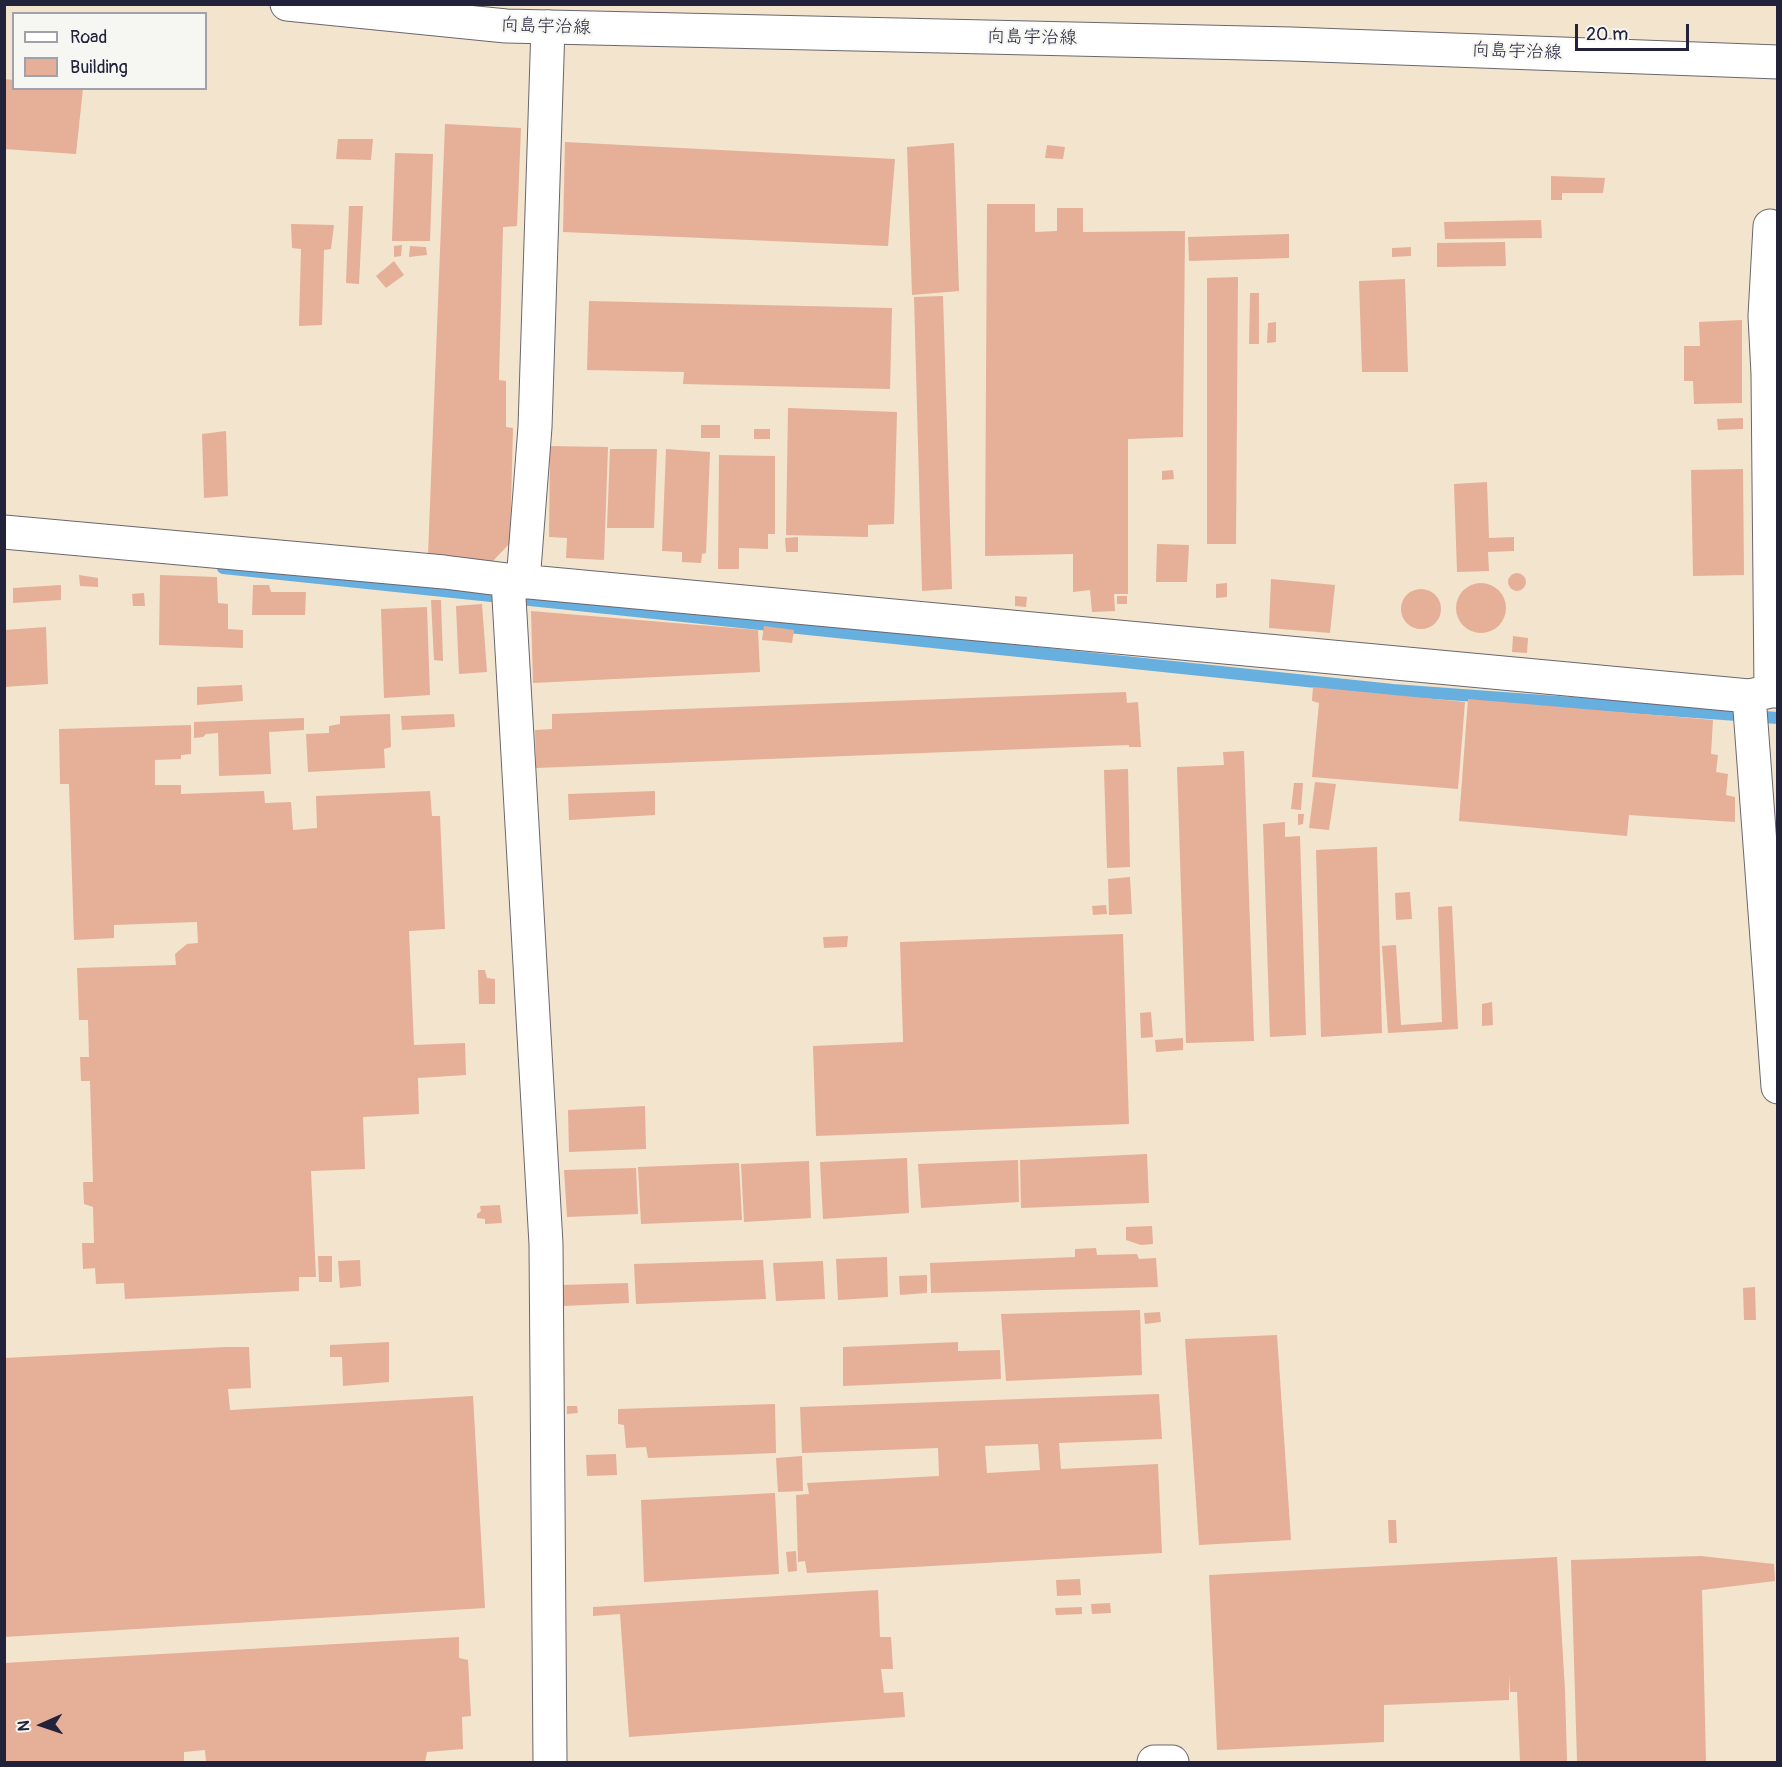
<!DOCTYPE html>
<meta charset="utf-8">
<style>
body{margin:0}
#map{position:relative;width:1782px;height:1767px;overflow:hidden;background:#f3e4cd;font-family:Pangolin,sans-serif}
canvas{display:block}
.frame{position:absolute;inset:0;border:6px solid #22223b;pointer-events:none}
.legend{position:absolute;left:12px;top:12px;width:195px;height:78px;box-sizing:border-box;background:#f6f6f2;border:2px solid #a1a1a9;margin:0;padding:8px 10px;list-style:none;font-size:18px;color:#22223b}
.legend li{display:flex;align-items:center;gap:12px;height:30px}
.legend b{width:30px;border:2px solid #a1a1a9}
.north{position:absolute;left:12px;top:1695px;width:60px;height:60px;-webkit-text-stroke:4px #f6f6f2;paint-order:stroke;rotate:267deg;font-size:16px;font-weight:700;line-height:24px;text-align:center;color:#22223b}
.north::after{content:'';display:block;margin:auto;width:21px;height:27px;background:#22223b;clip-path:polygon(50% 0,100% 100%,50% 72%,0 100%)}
.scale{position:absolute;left:1575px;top:24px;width:114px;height:27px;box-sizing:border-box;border:3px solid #22223b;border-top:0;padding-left:8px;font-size:18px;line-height:21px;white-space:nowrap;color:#22223b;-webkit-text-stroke:4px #f6f6f2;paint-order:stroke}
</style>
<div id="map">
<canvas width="1782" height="1767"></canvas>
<div class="frame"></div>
<ul class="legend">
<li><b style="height:8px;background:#fff"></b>Road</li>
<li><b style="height:16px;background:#e6af98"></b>Building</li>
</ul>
<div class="north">N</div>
<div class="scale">20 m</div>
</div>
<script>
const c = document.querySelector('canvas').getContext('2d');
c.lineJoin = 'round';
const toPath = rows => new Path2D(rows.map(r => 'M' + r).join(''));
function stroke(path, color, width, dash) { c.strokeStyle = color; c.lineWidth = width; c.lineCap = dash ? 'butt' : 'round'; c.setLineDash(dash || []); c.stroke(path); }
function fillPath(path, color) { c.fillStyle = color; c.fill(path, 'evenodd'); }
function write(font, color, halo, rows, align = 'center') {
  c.font = font + ' Pangolin,"Klee One",sans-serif'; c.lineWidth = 4.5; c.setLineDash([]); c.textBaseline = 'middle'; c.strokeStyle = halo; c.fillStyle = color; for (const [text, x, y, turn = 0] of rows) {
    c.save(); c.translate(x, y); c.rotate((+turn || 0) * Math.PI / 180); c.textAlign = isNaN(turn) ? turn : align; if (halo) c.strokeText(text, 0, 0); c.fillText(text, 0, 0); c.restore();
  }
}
stroke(toPath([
 [223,568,1393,690,1778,718]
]), '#67afde', 12);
fillPath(toPath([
 [4,79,14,80,14,88,83,88,76,154,4,149],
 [445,124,521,128,517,226,503,227,499,380,506,381,506,427,513,428,510,543,492,562,428,555],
 [338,139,373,139,371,160,336,159],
 [565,142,895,159,888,246,563,232],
 [954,143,959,291,912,295,907,147],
 [1047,145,1065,147,1063,159,1045,158],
 [395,153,433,154,430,241,392,241],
 [1551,176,1605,178,1603,193,1562,193,1562,200,1551,200],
 [987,204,1035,204,1035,232,1057,231,1057,208,1083,208,1083,232,1185,231,1183,437,1128,439,1128,594,1114,594,1115,611,1092,612,1090,590,1073,592,1073,554,985,556],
 [349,206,363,206,359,284,346,283],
 [1541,220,1542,238,1445,239,1444,222],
 [291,224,334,225,331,249,324,250,322,325,299,326,301,249,292,248],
 [1289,234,1289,258,1189,261,1188,237],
 [1505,242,1506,266,1437,267,1437,243],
 [402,245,401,256,394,257,394,246],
 [410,246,426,247,427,255,409,257],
 [1411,247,1411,256,1392,257,1392,248],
 [394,261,404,275,386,288,376,276],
 [1238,277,1236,544,1207,544,1207,278],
 [1405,279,1408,372,1362,372,1359,281],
 [1250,293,1259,293,1259,344,1249,344],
 [943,296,952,589,922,591,914,297],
 [589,301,892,308,890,389,683,384,684,372,587,370],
 [1742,320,1742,403,1694,404,1693,381,1684,381,1684,346,1700,346,1699,322],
 [1276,322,1276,342,1267,343,1268,323],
 [788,408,897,412,894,524,868,525,868,537,786,535],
 [1743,418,1743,429,1718,430,1717,419],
 [701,425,720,425,720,438,701,438],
 [754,429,770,429,770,439,754,439],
 [226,431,228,496,204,498,202,434],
 [550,446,608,447,604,560,566,558,567,538,549,537],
 [610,449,657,449,654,528,607,528],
 [666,449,710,452,706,553,702,554,701,563,682,562,682,552,662,551],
 [719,455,775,456,775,534,768,534,768,549,739,548,739,569,718,569],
 [1743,469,1744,575,1693,576,1691,470],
 [1173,470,1174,479,1162,480,1162,471],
 [1487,482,1489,538,1514,537,1514,551,1488,552,1489,571,1457,572,1454,484],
 [798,537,798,552,786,552,785,538],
 [1157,544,1189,545,1187,582,1156,582],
 '1508 582a9 9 0 1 1 18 0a9 9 0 1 1-18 0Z',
 [79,575,98,578,98,587,80,586],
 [160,575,217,577,218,603,228,604,228,629,243,630,243,648,159,645],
 [1271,579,1335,585,1330,633,1269,628],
 '1456 608a25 25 0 1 1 50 0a25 25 0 1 1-50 0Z',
 [1227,583,1227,597,1216,598,1216,584],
 [61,585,61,600,13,603,13,588],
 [253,585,269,585,271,592,306,592,305,615,252,615],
 '1401 609a20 20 0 1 1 40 0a20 20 0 1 1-40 0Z',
 [144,593,145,606,133,606,132,594],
 [1015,596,1027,597,1026,607,1015,606],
 [1117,596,1127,596,1127,604,1117,604],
 [431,600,441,600,443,661,434,660],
 [482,604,487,672,459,674,456,606],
 [427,607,430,695,384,698,381,609],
 [531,611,758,630,760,672,533,683],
 [764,626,794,630,792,643,762,640],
 [46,627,48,684,4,687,4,630],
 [1513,636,1528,638,1527,653,1512,652],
 [242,685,243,701,197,705,197,687],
 [1313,687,1465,702,1458,789,1312,777,1319,703,1312,701],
 [1126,692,1127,703,1138,702,1141,747,1129,747,1129,745,536,768,535,730,552,729,552,714],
 [1468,699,1713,720,1711,754,1718,755,1716,772,1728,774,1726,795,1735,797,1735,822,1629,815,1627,836,1459,821],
 [390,714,391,747,384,749,385,768,308,772,306,734,329,733,329,726,340,724,340,716],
 [454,714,455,727,402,730,401,716],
 [304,718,304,730,269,732,271,774,219,776,218,733,206,734,203,737,194,738,194,722],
 [191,725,191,754,181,755,181,759,155,760,155,785,181,785,181,794,264,791,265,803,291,802,293,830,317,828,316,796,430,791,432,816,440,816,445,929,409,931,414,1045,465,1043,466,1075,418,1078,419,1114,363,1117,365,1169,311,1171,316,1277,299,1277,299,1291,125,1299,124,1283,96,1284,95,1268,83,1269,82,1243,94,1243,93,1207,84,1204,83,1182,93,1182,90,1081,81,1081,80,1057,89,1057,88,1020,79,1020,77,968,176,965,175,954,187,944,198,943,197,922,114,925,114,938,74,940,69,784,60,784,59,729],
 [1244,751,1254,1041,1186,1043,1177,767,1224,765,1223,752],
 [1128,769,1130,867,1107,868,1104,770],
 [1315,782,1336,784,1329,830,1309,828],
 [1294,783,1303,783,1301,810,1291,809],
 [655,791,655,815,569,820,568,794],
 [1298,814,1304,814,1303,824,1298,825],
 [1285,822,1285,837,1300,836,1306,1035,1270,1037,1263,824],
 [1377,847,1382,1033,1321,1037,1316,850],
 [1130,877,1132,914,1109,915,1108,879],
 [1410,892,1412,919,1396,920,1395,893],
 [1106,905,1107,914,1093,915,1092,906],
 [1452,906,1458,1029,1388,1033,1382,946,1396,945,1401,1025,1442,1022,1438,907],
 [1123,934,1129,1124,816,1136,813,1046,903,1042,900,942],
 [848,936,847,947,824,948,823,937],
 [478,970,485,970,487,978,495,979,495,1004,479,1004],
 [1492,1002,1493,1025,1482,1026,1482,1004],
 [1151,1012,1153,1037,1141,1038,1140,1013],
 [1183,1038,1183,1050,1156,1052,1155,1040],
 [645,1106,646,1149,569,1152,568,1110],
 [1147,1154,1149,1203,1021,1208,1020,1160],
 [907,1158,909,1213,823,1219,820,1162],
 [1018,1160,1019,1202,921,1208,918,1164],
 [809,1161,811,1218,744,1222,741,1164],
 [739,1163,742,1220,641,1224,638,1167],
 [636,1168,638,1214,567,1217,564,1170],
 [500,1205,502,1223,485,1224,485,1219,477,1218,477,1214,481,1211,480,1206],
 [1152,1226,1153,1244,1141,1245,1126,1240,1126,1227],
 [1096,1248,1097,1255,1137,1254,1139,1259,1156,1258,1158,1287,931,1293,930,1263,1075,1257,1075,1249],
 [318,1256,332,1256,332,1282,319,1282],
 [887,1257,888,1297,838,1300,836,1259],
 [360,1260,361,1286,340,1288,338,1261],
 [763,1260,766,1299,636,1304,634,1264],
 [823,1261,825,1299,776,1301,773,1263],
 [927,1275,927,1293,900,1295,899,1276],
 [628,1283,629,1303,563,1306,562,1285],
 [1755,1287,1756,1320,1744,1320,1743,1288],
 [1140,1310,1142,1375,1006,1381,1001,1314],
 [1160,1312,1161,1322,1145,1324,1144,1313],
 [1277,1335,1291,1540,1199,1545,1185,1339],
 [389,1342,389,1382,343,1386,342,1357,330,1357,330,1345],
 [958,1342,958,1351,1000,1350,1001,1379,843,1386,843,1347],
 [226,1347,249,1347,251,1388,228,1389,230,1410,473,1396,485,1608,4,1637,4,1358],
 [1159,1394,1162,1439,1059,1443,1061,1469,1158,1464,1162,1553,807,1573,805,1561,798,1562,796,1495,809,1494,807,1483,939,1476,938,1448,802,1453,800,1407],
 [1038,1444,1040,1470,987,1473,985,1446],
 [775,1404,776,1453,648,1458,646,1447,626,1448,624,1425,618,1424,618,1409],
 [567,1406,577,1406,578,1413,567,1414],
 [616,1454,617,1475,587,1476,586,1455],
 [802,1456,803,1491,778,1492,776,1458],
 [775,1493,779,1574,644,1582,641,1500],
 [1388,1520,1396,1520,1397,1543,1389,1543],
 [796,1551,797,1571,788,1572,786,1552],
 [1701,1556,1774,1564,1775,1581,1702,1590,1706,1762,1577,1762,1571,1560],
 [1557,1557,1565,1690,1567,1762,1520,1762,1517,1692,1510,1692,1509,1674,1509,1700,1384,1705,1384,1742,1217,1750,1209,1575],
 [1080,1579,1081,1595,1057,1596,1056,1580],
 [878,1590,880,1637,891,1637,893,1669,881,1669,884,1693,903,1692,905,1717,629,1737,620,1614,593,1616,593,1607],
 [1110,1603,1111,1613,1092,1614,1091,1604],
 [1082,1607,1082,1614,1056,1615,1055,1608],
 [459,1637,459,1658,468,1660,471,1716,462,1717,463,1749,427,1752,425,1762,206,1762,205,1750,184,1752,184,1762,4,1762,4,1663]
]), '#e6af98');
const minor = toPath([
 [1768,374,1765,316,1770,226],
 [4,532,444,572,508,580,1749,696,1771,691,1778,691],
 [508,580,546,1244,550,1762],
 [523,582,535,427,548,27],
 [1771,691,1768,374,1778,374],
 [1749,696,1778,1087],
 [1154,1762,1172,1762]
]);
const secondary = toPath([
 [287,4,506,26,1291,44,1778,62]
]);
stroke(minor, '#6b666e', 35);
stroke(secondary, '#6b666e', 35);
stroke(minor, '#fff', 33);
stroke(secondary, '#fff', 33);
write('18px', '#22223b', '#f6f6f2', [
 ["向島宇治線",546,27,2],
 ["向島宇治線",1032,38,1],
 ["向島宇治線",1517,52,2]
]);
</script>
